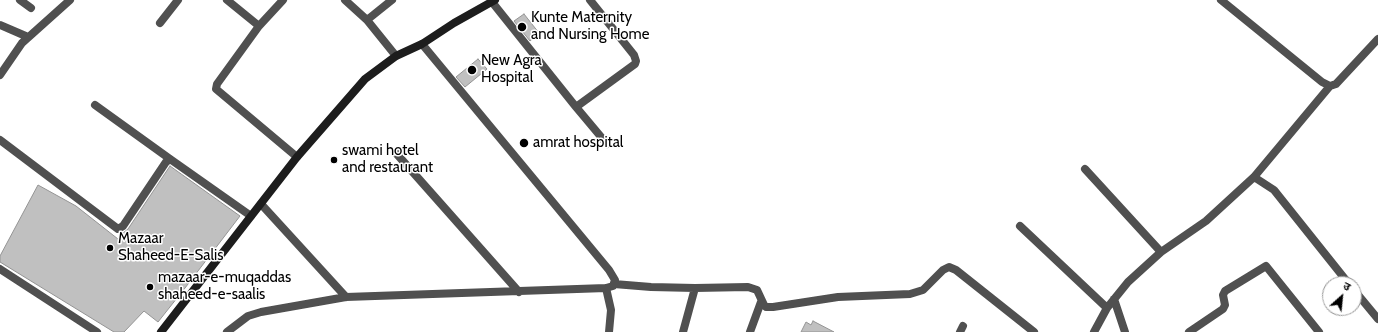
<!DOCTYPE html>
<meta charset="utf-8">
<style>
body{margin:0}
#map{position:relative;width:1378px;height:332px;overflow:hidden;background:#fff;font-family:Cabin,"Noto Sans Devanagari",sans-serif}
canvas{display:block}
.north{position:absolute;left:1322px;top:276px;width:40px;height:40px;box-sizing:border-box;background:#fff;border:1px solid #999;border-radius:50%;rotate:27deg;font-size:11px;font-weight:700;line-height:16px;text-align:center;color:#000}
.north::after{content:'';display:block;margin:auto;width:14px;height:18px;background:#000;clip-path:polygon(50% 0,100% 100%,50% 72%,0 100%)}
</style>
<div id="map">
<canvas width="1378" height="332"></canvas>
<div class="north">उ</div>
</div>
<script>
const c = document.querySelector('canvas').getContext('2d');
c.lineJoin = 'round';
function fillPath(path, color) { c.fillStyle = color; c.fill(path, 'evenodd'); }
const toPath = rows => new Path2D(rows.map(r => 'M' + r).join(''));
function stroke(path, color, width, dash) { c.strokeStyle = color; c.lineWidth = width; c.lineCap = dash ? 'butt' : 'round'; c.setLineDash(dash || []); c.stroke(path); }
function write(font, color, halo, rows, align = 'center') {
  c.font = font + ' Cabin,sans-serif'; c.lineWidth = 3; c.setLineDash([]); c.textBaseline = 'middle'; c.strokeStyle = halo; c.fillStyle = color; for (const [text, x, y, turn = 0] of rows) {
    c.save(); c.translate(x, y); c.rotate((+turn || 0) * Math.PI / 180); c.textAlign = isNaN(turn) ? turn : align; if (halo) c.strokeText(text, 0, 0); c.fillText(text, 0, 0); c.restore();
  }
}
const building = toPath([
 [524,14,539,33,530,41,514,21,524,14],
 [478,59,487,69,465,87,456,77,478,59],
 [170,166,240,216,185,288,158,322,144,311,124,332,114,332,0,262,0,256,38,185,76,206,118,239,123,233,128,229,170,166],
 [813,321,834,332,801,332,806,322,811,325,813,321]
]);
fillPath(building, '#c0c0c0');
stroke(building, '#949494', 1);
stroke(toPath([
 [20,0,31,8],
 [227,0,259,26],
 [283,0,259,26,217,84,216,89,297,157],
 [345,0,367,20,396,56],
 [1221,0,1322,82,1330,86,1336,84,1378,39],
 [492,2,576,107,607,144],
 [367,20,392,0],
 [160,23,178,0],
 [0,25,28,37],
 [0,75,22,43,70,0],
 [95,105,170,159,251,216],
 [576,107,635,64,636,61,634,55,590,0],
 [0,140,118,229,123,226,166,162,170,159],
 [395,152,519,292],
 [1085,169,1161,252],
 [1254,177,1274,190,1349,284],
 [261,204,346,297],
 [1020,226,1107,308],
 [0,269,97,332],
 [614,284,651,287,695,288,748,287,757,290,764,305,766,307,773,307,838,297,910,294,923,290,943,270,949,267,956,270,1034,332],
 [606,288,611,310,609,332],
 [1354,290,1378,319],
 [1114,299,1125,332],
 [227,332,248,316,261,312,346,297,606,288,613,286,615,280,609,270,422,44],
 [683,332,695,288],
 [750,332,761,302],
 [960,332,963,326],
 [1094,332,1107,308,1128,282,1161,252,1206,221,1254,177,1330,86],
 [1189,332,1223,309,1225,305,1223,295,1225,291,1266,266,1319,332]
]), '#505050', 8);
stroke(toPath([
 [161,332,297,157,365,79,396,56,422,44,454,23,495,0]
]), '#1d1d1d', 8);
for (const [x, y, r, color] of [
 [522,27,5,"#000"],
 [472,70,5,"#000"],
 [524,143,5,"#000"],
 [334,160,4,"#000"],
 [110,248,4,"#000"],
 [150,287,4,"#000"]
]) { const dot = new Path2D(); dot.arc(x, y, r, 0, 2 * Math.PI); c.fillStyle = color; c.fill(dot); stroke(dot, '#fff', 1.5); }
write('15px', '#000', '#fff', [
 ["Kunte Maternity",531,18],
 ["and Nursing Home",531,35],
 ["New Agra",481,61],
 ["Hospital",481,78],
 ["amrat hospital",533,143],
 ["swami hotel",342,151],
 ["and restaurant",342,168],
 ["Mazaar",118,239],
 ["Shaheed-E-Salis",118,256],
 ["mazaar-e-muqaddas",158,278],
 ["shaheed-e-saalis",158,295]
], 'left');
</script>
